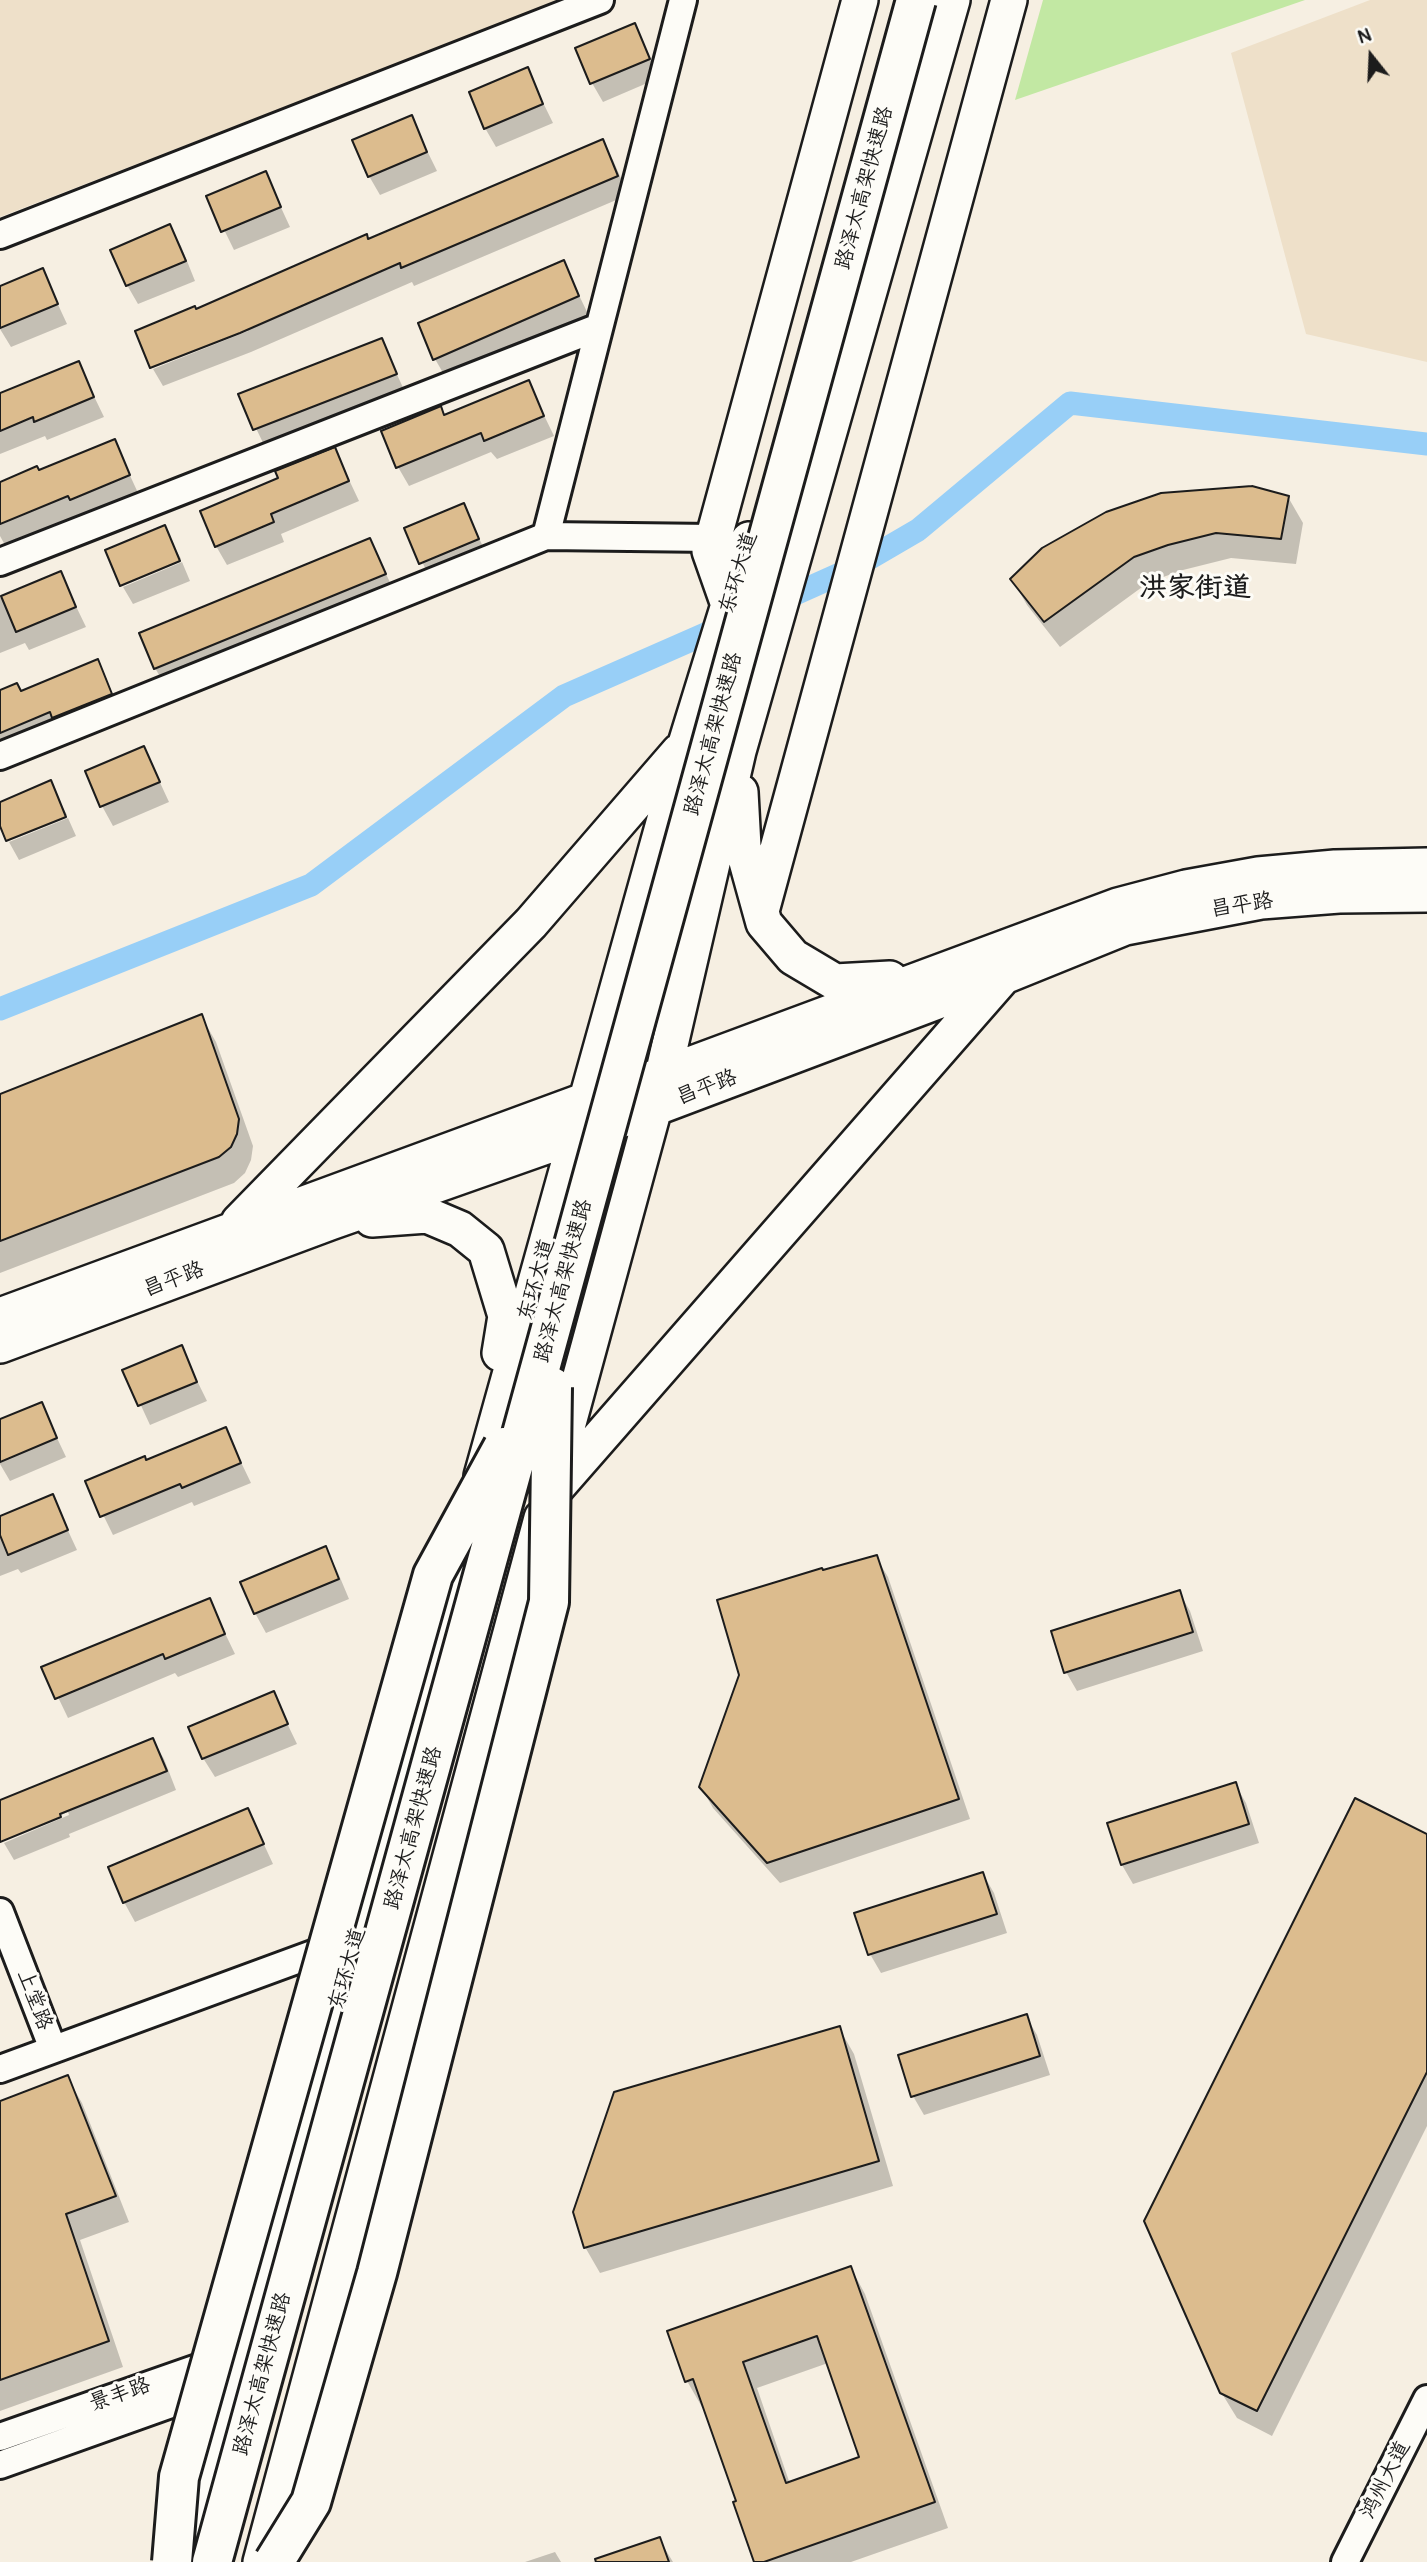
<!DOCTYPE html>
<meta charset="utf-8">
<style>
body{margin:0}
#map{position:relative;width:1427px;height:2562px;overflow:hidden;background:#f6efe2;font-family:Pangolin,sans-serif}
canvas{display:block}
.north{position:absolute;left:1336px;top:21px;width:70px;height:70px;-webkit-text-stroke:5px #fdfcf7;paint-order:stroke;rotate:342deg;font-size:19px;font-weight:700;line-height:28px;text-align:center;color:#1c1c1c}
.north::after{content:'';display:block;margin:auto;width:24px;height:32px;background:#1c1c1c;clip-path:polygon(50% 0,100% 100%,50% 72%,0 100%)}
</style>
<div id="map">
<canvas width="1427" height="2562"></canvas>
<div class="north">N</div>
</div>
<script>
const c = document.querySelector('canvas').getContext('2d');
c.lineJoin = 'round';
function fillPath(path, color) { c.fillStyle = color; c.fill(path, 'evenodd'); }
const toPath = rows => new Path2D(rows.map(r => 'M' + r).join(''));
function stroke(path, color, width, dash) { c.strokeStyle = color; c.lineWidth = width; c.lineCap = dash ? 'butt' : 'round'; c.setLineDash(dash || []); c.stroke(path); }
function write(font, color, halo, rows, align = 'center') {
  c.font = font + ' Pangolin,"LXGW WenKai TC",sans-serif'; c.lineWidth = 6; c.setLineDash([]); c.textBaseline = 'middle'; c.strokeStyle = halo; c.fillStyle = color; for (const [text, x, y, turn = 0] of rows) {
    c.save(); c.translate(x, y); c.rotate((+turn || 0) * Math.PI / 180); c.textAlign = isNaN(turn) ? turn : align; if (halo) c.strokeText(text, 0, 0); c.fillText(text, 0, 0); c.restore();
  }
}
fillPath(toPath([
 [0,0,561,0,0,217],
 [1370,0,1427,0,1427,362,1306,334,1231,53]
]), '#eee0c9');
fillPath(toPath([
 [1043,0,1305,0,1015,100]
]), '#c2e8a3');
fillPath(toPath([
 [634,25,659,78,603,102,592,83],
 [527,70,553,123,496,147,485,128],
 [411,118,437,171,380,195,369,176],
 [602,141,613,160,628,195,414,286,412,282,251,352,163,386,153,369,248,331,247,328,195,311,368,241],
 [265,173,290,227,234,250,208,197],
 [170,227,181,246,195,281,138,304,127,285],
 [563,262,589,316,446,378,435,359],
 [42,270,67,324,11,347,0,329,0,288],
 [381,340,406,394,266,449,240,395],
 [78,363,104,417,47,440,45,436,0,454,0,393,1,395],
 [528,382,554,436,497,459,491,452,409,486,398,467,445,417],
 [114,441,139,495,82,518,80,514,5,545,0,536,0,484,39,472],
 [335,450,359,501,281,534,284,542,227,565,216,546,280,479],
 [1288,497,1303,523,1296,564,1231,558,1183,570,1149,582,1060,647,1027,605,1012,579],
 [463,505,489,559,432,583,407,529],
 [164,527,181,559,122,584],
 [370,540,395,593,166,687,155,668],
 [182,562,190,581,133,604,123,587],
 [60,573,86,627,29,650,25,643,0,653,0,598],
 [97,661,122,713,0,756,0,692,21,693],
 [144,748,169,802,113,826,102,806,87,772],
 [50,783,67,815,7,839,0,821,0,803],
 [68,818,76,836,19,860,9,842],
 [201,1016,216,1042,253,1146,251,1160,245,1173,234,1183,0,1273,0,1096],
 [181,1348,207,1401,150,1425,125,1371],
 [41,1404,66,1457,10,1481,0,1464,0,1421],
 [225,1429,251,1483,194,1506,192,1502,113,1535,87,1482,146,1462],
 [52,1496,77,1550,21,1573,18,1569,0,1576,0,1518],
 [325,1549,336,1568,349,1599,266,1633,255,1613],
 [876,1557,888,1577,970,1819,780,1883,713,1808,701,1787,822,1572],
 [1179,1592,1190,1611,1203,1651,1077,1691,1066,1672],
 [209,1600,235,1654,178,1677,175,1673,68,1718,44,1668],
 [273,1694,297,1744,215,1777,203,1758],
 [153,1740,164,1759,176,1790,69,1834,70,1837,14,1860,4,1843,69,1815,68,1812,2,1840,0,1835,0,1802],
 [1235,1784,1246,1803,1259,1843,1133,1884,1122,1865],
 [248,1810,273,1864,135,1922,124,1902],
 [1427,1836,1427,2126,1272,2436,1237,2418,1221,2392],
 [983,1874,994,1893,1007,1933,881,1973,870,1954],
 [1026,2016,1037,2035,1050,2075,924,2115,913,2096],
 [839,2028,854,2054,893,2186,600,2273,585,2247],
 [67,2077,82,2103,129,2222,80,2240,123,2367,0,2411,0,2103],
 [851,2268,865,2294,948,2528,851,2562,756,2562,738,2502,705,2406,702,2407,687,2381],
 [828,2363,862,2458,790,2484,757,2388],
 [659,2539,673,2562,593,2562],
 [555,2552,561,2562,525,2562]
]), '#0003');
stroke(toPath([
 [870,558,918,530,1070,403,1427,444],
 [775,603,842,573],
 [0,1009,311,885,564,696,728,624]
]), '#98cff7', 23);
const building = toPath([
 [635,23,650,59,590,84,575,48,635,23],
 [528,67,543,104,484,129,469,92,528,67],
 [412,115,427,152,368,177,352,140,412,115],
 [603,139,618,176,401,268,400,263,240,333,150,368,135,331,195,306,196,309,367,234,368,239,603,139],
 [266,171,281,207,221,232,206,196,266,171],
 [170,224,186,261,126,286,110,250,170,224],
 [564,260,579,296,433,360,418,323,564,260],
 [43,268,58,304,0,328,0,286,43,268],
 [382,338,397,374,253,430,238,394,382,338],
 [79,361,94,397,34,422,33,417,0,431,0,393,79,361],
 [529,380,544,416,484,441,481,433,396,468,381,431,441,406,444,415,529,380],
 [115,439,130,475,70,500,68,496,0,524,0,482,37,466,39,470,115,439],
 [335,447,349,481,271,514,274,522,215,547,200,511,278,478,275,471,335,447],
 [1252,486,1289,496,1281,539,1216,533,1168,545,1134,557,1044,622,1010,579,1042,548,1106,512,1161,493,1252,486],
 [464,503,479,539,419,564,404,528,464,503],
 [165,525,180,561,120,586,105,550,165,525],
 [370,538,386,574,154,669,139,633,370,538],
 [61,571,76,607,16,632,1,596,61,571],
 [98,659,112,694,52,718,50,712,0,733,0,690,17,683,21,691,98,659],
 [144,746,160,782,100,807,85,771,144,746],
 [51,780,66,817,6,841,0,826,0,802,51,780],
 [202,1014,239,1119,237,1134,231,1147,219,1157,0,1241,0,1094,202,1014],
 [182,1345,197,1382,138,1406,122,1370,182,1345],
 [42,1402,57,1438,0,1462,0,1419,42,1402],
 [226,1427,241,1463,182,1488,180,1484,100,1517,85,1481,145,1456,146,1460,226,1427],
 [53,1494,68,1530,8,1555,0,1535,0,1516,53,1494],
 [326,1546,339,1579,254,1614,240,1582,326,1546],
 [877,1555,959,1799,767,1863,699,1787,739,1675,717,1600,822,1568,823,1570,877,1555],
 [1180,1590,1193,1632,1064,1673,1051,1631,1180,1590],
 [210,1598,225,1634,165,1659,163,1654,55,1699,41,1667,210,1598],
 [274,1691,288,1724,202,1759,188,1727,274,1691],
 [153,1738,167,1771,60,1814,61,1817,0,1842,0,1800,153,1738],
 [1236,1782,1249,1824,1121,1865,1107,1823,1236,1782],
 [1355,1798,1427,1834,1427,2072,1257,2411,1220,2393,1144,2221,1355,1798],
 [248,1808,264,1844,123,1903,108,1867,248,1808],
 [983,1872,997,1914,868,1955,854,1913,983,1872],
 [1027,2014,1040,2056,911,2097,898,2055,1027,2014],
 [840,2026,879,2161,584,2248,573,2212,614,2092,840,2026],
 [68,2075,116,2196,66,2214,109,2341,0,2380,0,2101,68,2075],
 [851,2266,935,2502,764,2562,754,2562,733,2502,736,2501,693,2379,685,2382,667,2331,851,2266],
 [817,2336,859,2457,786,2483,743,2362,817,2336],
 [660,2537,669,2562,596,2562,595,2559,660,2537]
]);
fillPath(building, '#dcbc8e');
stroke(building, '#1c1c1c', 2);
const minor = toPath([
 [0,235,600,0],
 [546,536,683,0],
 [0,562,599,327],
 [0,756,546,536,713,538],
 [0,1912,53,2049],
 [0,2069,340,1944],
 [0,2437,223,2359],
 [0,2465,213,2389],
 [1345,2562,1427,2399]
]);
const major = toPath([
 [729,605,710,551,860,0],
 [740,792,743,847,764,923,793,957,835,982,890,979],
 [761,911,1009,0],
 [372,1219,427,1215,460,1229,486,1250,506,1316,500,1353],
 [239,1222,531,923,679,752],
 [0,1316,587,1100,663,1075,1118,906,1186,888,1258,875,1335,868,1427,866],
 [0,1345,330,1222,654,1108,1004,976,1125,927,1261,901,1339,895,1427,894],
 [558,1460,663,1075,738,751,952,0],
 [482,1476,686,744,749,540],
 [554,1490,1001,979],
 [182,2562,357,1938,469,1527],
 [261,2562,542,1518]
]);
stroke(minor, '#1c1c1c', 32);
stroke(major, '#1c1c1c', 40);
stroke(minor, '#fdfcf7', 26);
stroke(major, '#fdfcf7', 35);
const highwayBridge = toPath([
 [172,2562,179,2477,433,1575,503,1447],
 [212,2562,916,0],
 [274,2562,311,2502,377,2273,549,1602,552,1387]
]);
stroke(highwayBridge, '#1c1c1c', 44, []);
stroke(highwayBridge, '#fdfcf7', 38);
write('21px', '#1c1c1c', '#fdfcf7', [
 ["路泽太高架快速路",865,188,-75],
 ["东环大道",739,573,-73],
 ["路泽太高架快速路",714,734,-75],
 ["昌平路",1242,906,-9],
 ["昌平路",707,1088,-21],
 ["昌平路",174,1280,-21],
 ["东环大道",537,1280,-74],
 ["路泽太高架快速路",564,1281,-75],
 ["路泽太高架快速路",414,1828,-75],
 ["东环大道",348,1969,-74],
 ["上堂路",34,2000,69],
 ["路泽太高架快速路",263,2374,-75],
 ["景丰路",120,2395,-19],
 ["鸿州大道",1386,2480,-63]
]);
write('bold 28px', '#1c1c1c', '#fdfcf7', [
 ["洪家街道",1195,589]
]);
</script>
